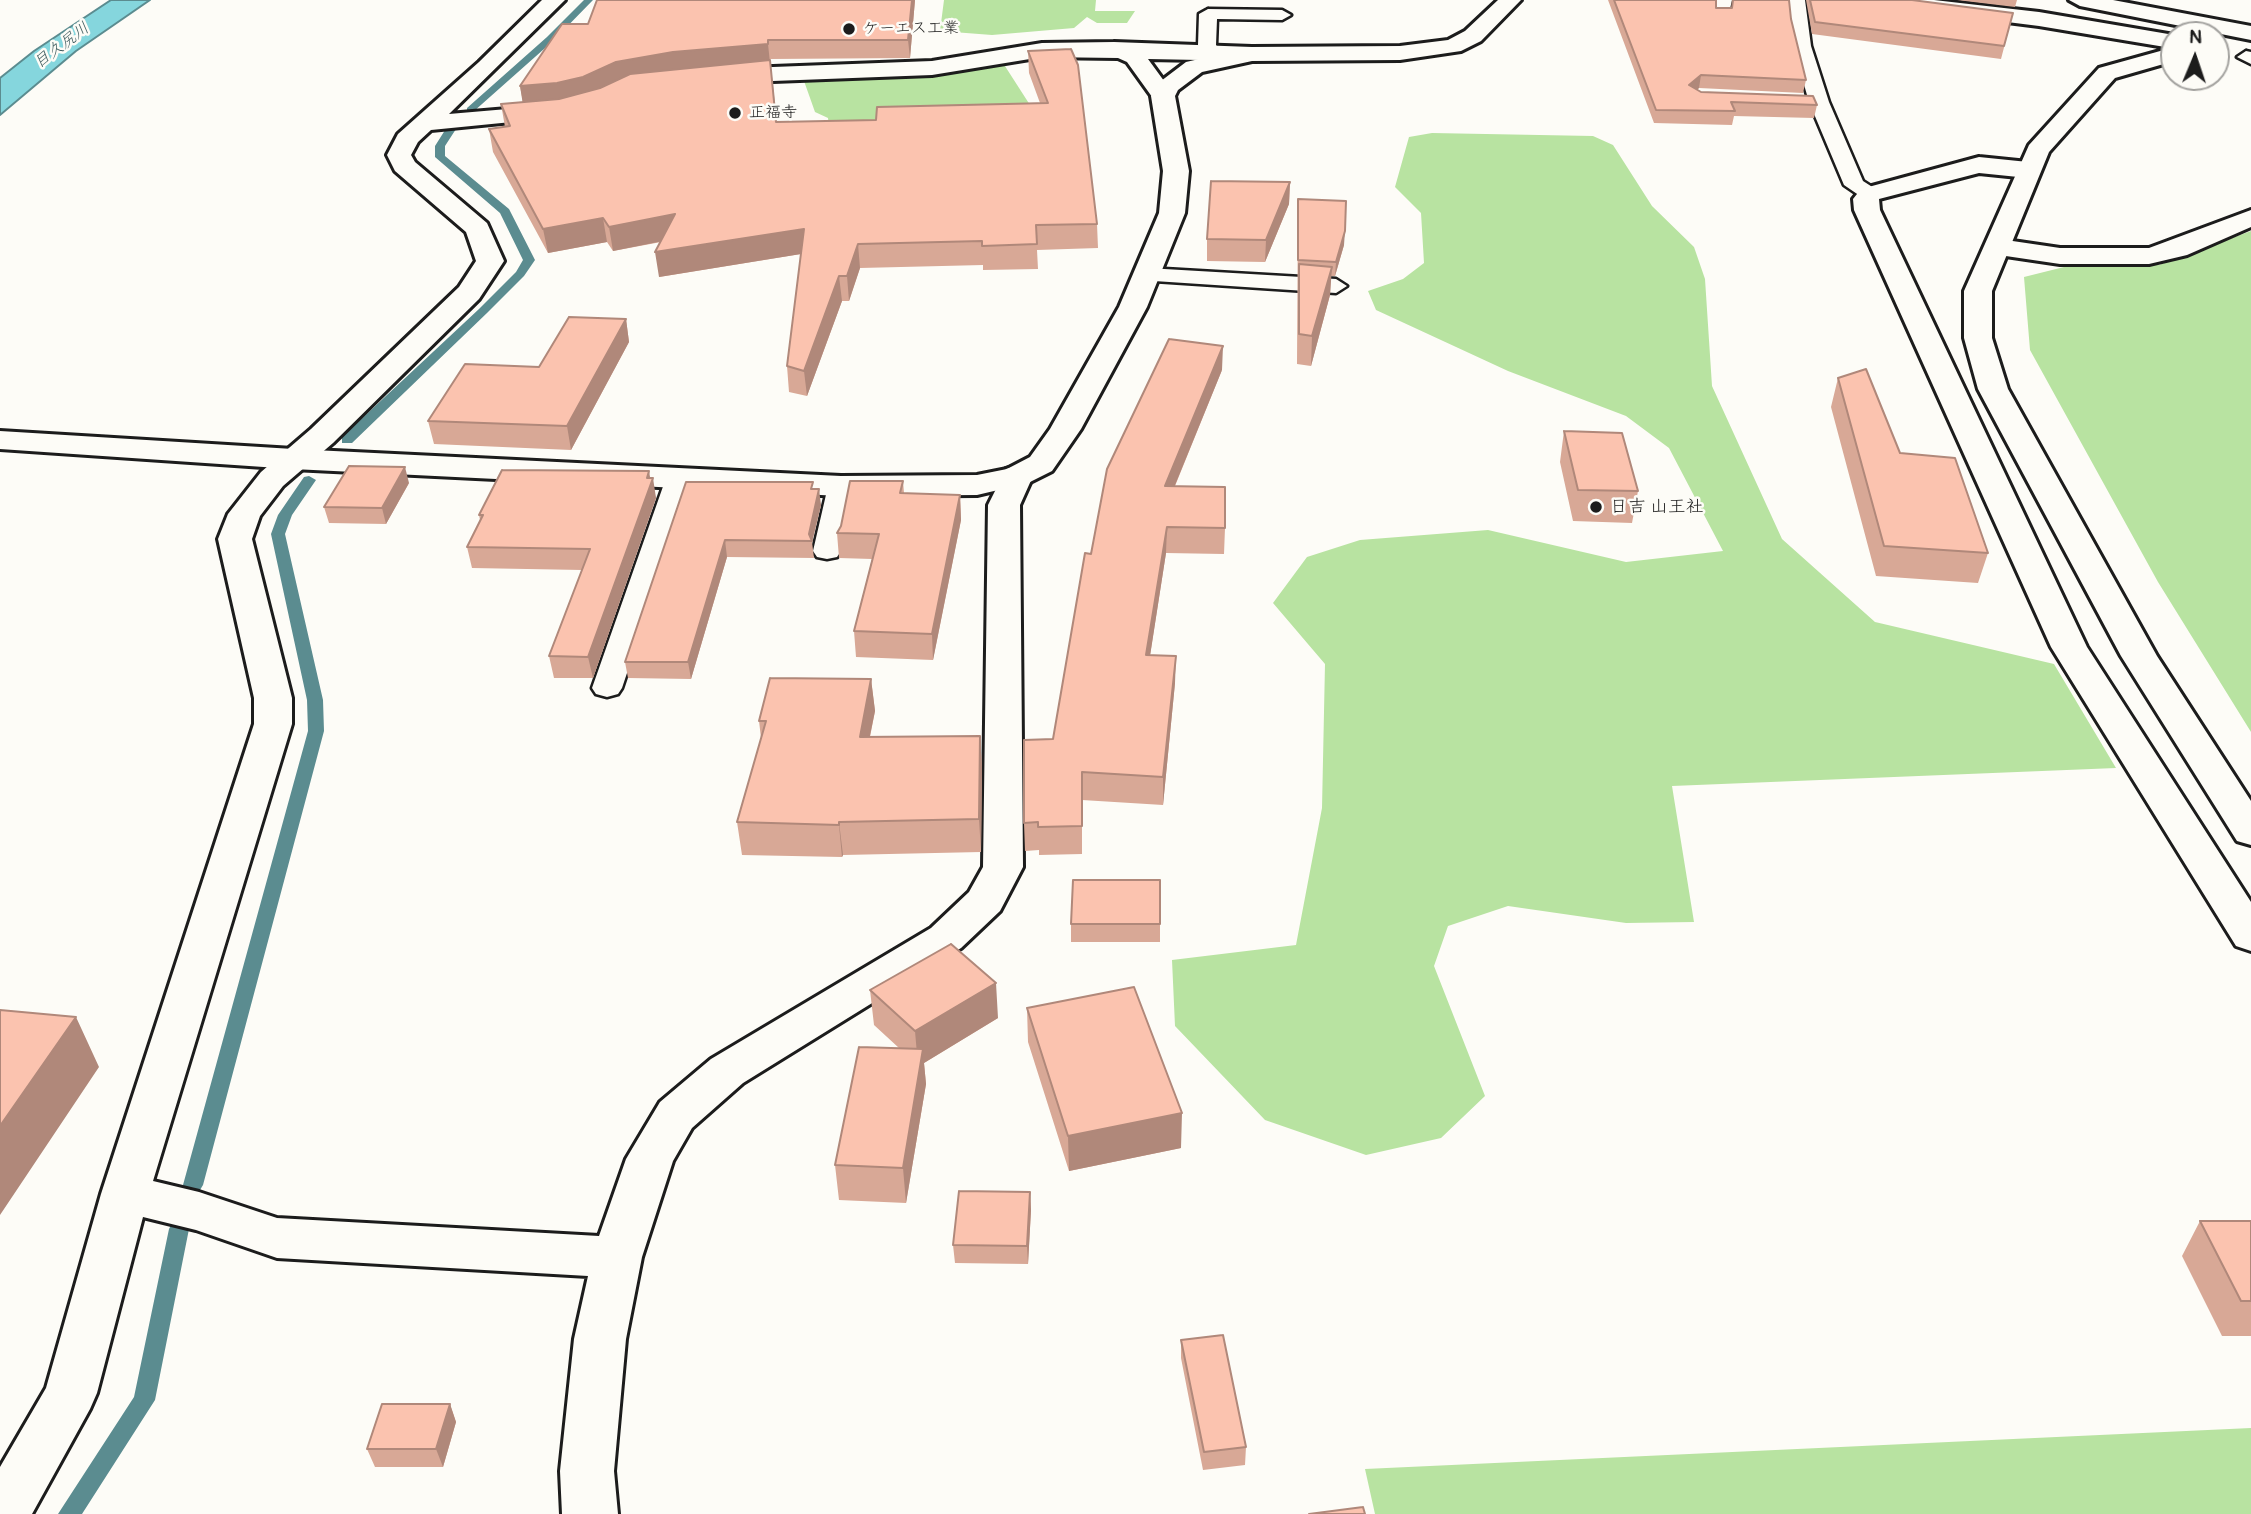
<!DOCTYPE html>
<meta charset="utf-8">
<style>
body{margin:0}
#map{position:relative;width:2251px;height:1514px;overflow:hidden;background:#fdfcf7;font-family:Pangolin,sans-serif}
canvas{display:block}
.north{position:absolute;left:2160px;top:21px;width:70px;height:70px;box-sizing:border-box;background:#fdfcf7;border:2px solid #a3a29f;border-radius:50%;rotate:2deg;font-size:19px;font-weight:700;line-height:28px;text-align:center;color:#1c1c1c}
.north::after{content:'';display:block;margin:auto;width:24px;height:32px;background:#1c1c1c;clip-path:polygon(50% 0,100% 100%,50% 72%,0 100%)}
</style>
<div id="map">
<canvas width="2251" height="1514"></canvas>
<div class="north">N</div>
</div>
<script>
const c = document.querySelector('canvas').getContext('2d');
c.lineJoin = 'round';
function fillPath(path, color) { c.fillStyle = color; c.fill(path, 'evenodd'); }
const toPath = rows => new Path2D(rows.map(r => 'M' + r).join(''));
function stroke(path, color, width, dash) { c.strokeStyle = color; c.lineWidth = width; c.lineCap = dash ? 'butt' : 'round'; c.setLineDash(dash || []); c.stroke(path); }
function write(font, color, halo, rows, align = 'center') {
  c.font = font + ' Pangolin,"Klee One",sans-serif'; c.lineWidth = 5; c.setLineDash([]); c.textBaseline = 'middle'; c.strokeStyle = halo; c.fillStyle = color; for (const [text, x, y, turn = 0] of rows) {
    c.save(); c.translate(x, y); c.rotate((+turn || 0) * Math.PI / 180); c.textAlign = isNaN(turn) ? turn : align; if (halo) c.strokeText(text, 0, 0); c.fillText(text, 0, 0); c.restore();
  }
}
fillPath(toPath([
 [944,0,1096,0,1095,11,1135,11,1127,23,1097,23,1087,17,1074,28,992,35,940,31],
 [1003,63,1030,105,829,128,828,118,815,112,804,81,811,76],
 [1432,133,1593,136,1613,145,1652,206,1694,247,1705,279,1712,386,1782,539,1875,622,2054,664,2116,768,1672,786,1694,922,1626,923,1508,906,1448,926,1434,966,1485,1096,1441,1138,1366,1155,1265,1120,1175,1026,1172,960,1296,945,1322,808,1325,664,1273,603,1307,557,1360,540,1488,530,1626,562,1723,551,1669,448,1626,416,1508,371,1376,310,1368,291,1403,279,1424,263,1421,213,1395,187,1409,137],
 [2251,231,2251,732,2158,582,2030,350,2024,277,2076,264,2159,265],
 [2251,1428,2251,1514,1375,1514,1365,1469]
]), '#b8e3a1');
const water = toPath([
 [111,0,150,0,76,51,0,115,0,78,34,51,111,0]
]);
fillPath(water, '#85d6dd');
stroke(water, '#5b8c90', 2);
fillPath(toPath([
 [584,0,593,0,553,41,473,112,467,112,467,108,547,37,584,0],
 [447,127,456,129,445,146,445,156,509,209,535,260,524,276,487,313,352,443,342,443,342,437,479,309,516,272,523,260,500,213,435,157,435,146,447,127],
 [309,476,316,480,292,515,285,534,323,700,324,731,203,1185,200,1190,193,1193,186,1190,183,1185,308,731,307,700,271,534,278,515,304,477,309,476],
 [179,1221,186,1223,189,1229,155,1400,82,1514,58,1514,134,1397,169,1229,172,1223,179,1221]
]), '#5b8c90');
const service = toPath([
 [1714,0,1732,0,1728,18,1716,18,1714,0],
 [1787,0,1805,0,1811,46,1829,102,1863,181,1877,190,1881,194,1877,198,1863,198,1844,185,1809,102,1793,46,1787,0],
 [1208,9,1282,10,1291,15,1282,20,1217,19,1216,45,1227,59,1218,65,1211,63,1198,45,1199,14,1208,9],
 [2246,51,2251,52,2251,64,2237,57,2246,51],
 [1147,268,1336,279,1347,286,1336,293,1139,280,1136,275,1139,270,1147,268],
 [679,470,688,472,692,478,622,688,618,694,607,697,596,694,592,688,666,478,670,472,679,470],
 [841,478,850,480,854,486,841,551,837,557,827,559,817,557,813,551,828,486,832,480,841,478]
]);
const minor = toPath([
 [542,0,565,0,449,114,554,105,562,107,566,112,562,117,431,130,418,142,411,155,415,162,487,223,504,261,479,299,333,443,283,486,260,516,252,539,292,698,292,724,153,1181,199,1192,277,1218,599,1236,626,1159,660,1102,711,1059,931,928,969,892,983,867,988,505,1006,469,1017,466,1028,469,1033,476,1020,505,1023,867,1000,911,961,948,743,1083,692,1128,673,1161,642,1257,626,1339,614,1471,618,1514,562,1514,560,1471,574,1339,588,1276,277,1258,196,1230,143,1217,97,1393,90,1409,32,1514,0,1514,0,1467,46,1388,101,1194,254,724,254,698,218,539,228,514,261,472,311,429,459,287,476,261,466,232,395,171,387,155,398,134,479,62,542,0],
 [2069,0,2113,0,2251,26,2251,40,2080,6,2069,0],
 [1114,42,1252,47,1263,54,1252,61,1148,59,1175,96,1171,101,1163,103,1155,101,1127,62,1118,58,1042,57,932,75,720,83,712,81,708,76,712,71,720,69,932,61,1042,43,1114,42],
 [1979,157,2028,162,2037,165,2041,170,2037,175,2028,178,1979,173,1879,199,1880,210,2087,647,2251,902,2251,951,2236,946,2051,647,1854,210,1853,199,1861,189,1979,157],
 [2251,210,2251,227,2187,255,2149,264,2060,264,1999,255,1989,253,1986,247,1989,241,1999,239,2060,248,2149,248,2251,210]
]);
const tertiary = toPath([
 [1498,0,1521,0,1481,41,1461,51,1400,60,1252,61,1202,72,1178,90,1175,96,1189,171,1185,213,1147,307,1081,429,1052,471,1028,483,977,495,841,496,293,469,0,449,0,431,293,449,841,476,977,475,1007,469,1030,457,1050,429,1119,307,1159,213,1163,171,1151,96,1161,81,1186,62,1252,47,1400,46,1448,40,1465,31,1498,0],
 [1869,0,1934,0,2039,12,2174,35,2174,61,2115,78,2049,152,1992,291,1992,338,2008,389,2157,656,2251,801,2251,845,2237,841,2121,656,1978,389,1964,338,1964,291,2029,145,2099,68,2171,48,2039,26,1880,6,1869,0]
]);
stroke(service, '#1c1c1c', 5);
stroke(minor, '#1c1c1c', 6);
stroke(tertiary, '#1c1c1c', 6);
fillPath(service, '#fdfcf7');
fillPath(minor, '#fdfcf7');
fillPath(tertiary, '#fdfcf7');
fillPath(toPath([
 [597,0,915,0,910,58,770,59,777,122,876,120,1040,103,1029,73,1028,51,1097,224,1098,248,1037,250,1038,269,983,270,983,265,860,268,849,301,842,301,807,396,789,392,787,366,801,254,659,277,661,242,613,251,607,242,548,253,493,152,489,129,505,127,501,104,523,102,520,86,588,24],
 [1608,0,1716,0,1716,8,1791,19,1806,80,1803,93,1699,88,1697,90,1701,92,1817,105,1814,118,1734,116,1732,125,1654,123],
 [1806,0,1912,0,2013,13,2001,59,1812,34],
 [1957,0,2017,0,2015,7],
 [1290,182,1289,204,1265,262,1207,261,1207,239],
 [1298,199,1344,245,1335,276,1331,276,1330,295,1311,366,1297,364],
 [626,319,629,342,571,450,434,444,428,421,539,367],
 [1222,370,1175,486,1225,528,1224,554,1166,553,1150,655,1175,683,1163,805,1082,800,1082,854,1039,855,1039,850,1025,851,1024,823,1053,739,1091,554],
 [1838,378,1900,453,1988,553,1978,583,1876,576,1831,407],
 [1564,431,1638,491,1632,523,1573,521,1560,462],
 [650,478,656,498,593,678,554,678,549,656,582,570,472,568,467,547,480,520,479,515],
 [903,481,904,493,960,495,961,520,933,660,856,657,854,631,872,559,839,558,837,533],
 [686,482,814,489,821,505,812,542,814,558,727,557,691,679,628,678,625,662],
 [409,483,386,524,329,523,324,507],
 [871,679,875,711,870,737,980,736,982,768,981,852,843,855,842,857,742,855,737,822,761,738,759,721],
 [1160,880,1160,942,1071,942,1071,924],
 [870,990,998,1018,924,1063,926,1084,906,1203,839,1200,835,1165,899,1048,874,1025],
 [1027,1008,1181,1148,1069,1171,1028,1042],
 [1030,1192,1031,1210,1028,1264,955,1263,953,1245],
 [2200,1221,2251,1221,2251,1336,2222,1336,2182,1256],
 [1181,1340,1246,1447,1245,1465,1203,1470,1181,1358],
 [450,1404,456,1422,443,1467,375,1467,367,1449]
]), '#d8a896');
fillPath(toPath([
 [912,0,915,0,910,58,908,40],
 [768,44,770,63,586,96,523,105,520,86,616,62,673,52],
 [1701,75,1699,88,1687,98,1689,85],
 [1290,182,1289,204,1265,262,1266,240],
 [675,214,678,238,613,251,609,227],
 [603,218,607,242,548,253,543,229],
 [804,229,807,253,659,277,655,252],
 [1345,231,1344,245,1335,276,1336,262],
 [858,244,860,268,849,301,847,276],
 [1332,267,1330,295,1311,366,1312,336],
 [839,276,842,301,807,396,804,371],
 [626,319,629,342,571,450,567,426],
 [1223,346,1222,370,1164,512,1165,486],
 [405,467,409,483,386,524,382,508],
 [649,471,651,483,653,478,656,498,593,678,588,657],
 [819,489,821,505,812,542,809,534],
 [960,495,961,520,933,660,932,634],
 [1167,527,1166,553,1146,682,1146,655],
 [725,540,727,557,691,679,688,662],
 [1176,656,1175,683,1163,805,1163,777],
 [871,679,875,711,863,769,860,737],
 [980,736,982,768,981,852,979,819],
 [839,822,843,855,842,857,839,825],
 [996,983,998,1018,924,1063,926,1084,906,1203,903,1168,918,1066,915,1031],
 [76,1017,99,1067,0,1215,0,1126],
 [1182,1113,1181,1148,1069,1171,1068,1136],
 [1030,1192,1031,1210,1028,1264,1027,1246],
 [450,1404,456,1422,443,1467,436,1449]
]), '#b0887a');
const building = toPath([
 [597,0,912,0,908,40,768,40,768,44,673,52,616,62,583,77,557,83,520,86,562,24,588,24,597,0],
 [1614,0,1716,0,1716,8,1732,8,1733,0,1789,0,1791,19,1806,80,1701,75,1689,85,1701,92,1813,96,1817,105,1731,102,1735,111,1656,110,1614,0],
 [1810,0,1912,0,2013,13,2004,46,1815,22,1810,0],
 [1071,49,1078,65,1097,224,1036,225,1037,244,982,246,982,241,858,244,847,276,839,276,804,371,787,366,804,229,655,252,675,214,609,227,603,218,543,229,489,129,510,126,501,104,559,99,600,88,630,74,770,60,776,122,876,120,877,107,1048,103,1028,51,1071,49],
 [1211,181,1290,182,1266,240,1207,239,1211,181],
 [1298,199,1346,201,1345,231,1336,262,1298,260,1298,199],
 [1299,264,1332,267,1312,336,1299,334,1299,264],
 [569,317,626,319,567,426,428,421,465,364,539,367,569,317],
 [1169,339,1223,346,1165,486,1225,487,1225,528,1167,527,1146,655,1176,656,1163,777,1082,772,1082,826,1038,827,1038,822,1024,823,1024,740,1053,739,1085,553,1091,554,1107,469,1169,339],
 [1866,369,1900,453,1955,458,1988,553,1884,546,1838,378,1866,369],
 [1564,431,1622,433,1638,491,1578,490,1564,431],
 [349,466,405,467,382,508,324,507,349,466],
 [502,470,649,471,647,478,653,478,588,657,549,656,590,549,467,547,483,515,479,515,502,470],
 [850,481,903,481,900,493,960,495,932,634,854,631,879,534,837,533,841,526,850,481],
 [686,482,813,482,811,489,819,489,809,534,812,541,725,540,688,662,625,662,686,482],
 [770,678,871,679,860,737,980,736,979,819,839,822,839,825,737,822,766,721,759,721,770,678],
 [1073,880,1160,880,1160,924,1071,924,1073,880],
 [951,944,996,983,915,1031,870,990,951,944],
 [1134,987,1182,1113,1068,1136,1027,1008,1134,987],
 [0,1010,76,1017,0,1126,0,1010],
 [859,1047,923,1049,903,1168,835,1165,859,1047],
 [959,1191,1030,1192,1027,1246,953,1245,959,1191],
 [2200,1221,2251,1221,2251,1301,2241,1301,2200,1221],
 [1223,1335,1246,1447,1204,1452,1181,1340,1223,1335],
 [382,1404,450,1404,436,1449,367,1449,382,1404],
 [1363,1507,1365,1514,1309,1514,1363,1507]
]);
fillPath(building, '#fbc3af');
stroke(building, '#b0887a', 2);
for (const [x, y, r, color] of [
 [849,29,7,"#1c1c1c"],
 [735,113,7,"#1c1c1c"],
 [1596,507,7,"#1c1c1c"]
]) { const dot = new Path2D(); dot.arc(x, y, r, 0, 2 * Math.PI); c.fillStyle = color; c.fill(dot); stroke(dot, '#fdfcf7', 2.5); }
write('16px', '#1c1c1c', '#fdfcf7', [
 ["ケーエス工業",863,29],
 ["正福寺",749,113]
], 'left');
write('italic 16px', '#415d60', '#fdfcf7', [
 ["目久尻川",62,46,-37]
]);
write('18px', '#1c1c1c', '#fdfcf7', [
 ["日吉 山王社",1610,507]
], 'left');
</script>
